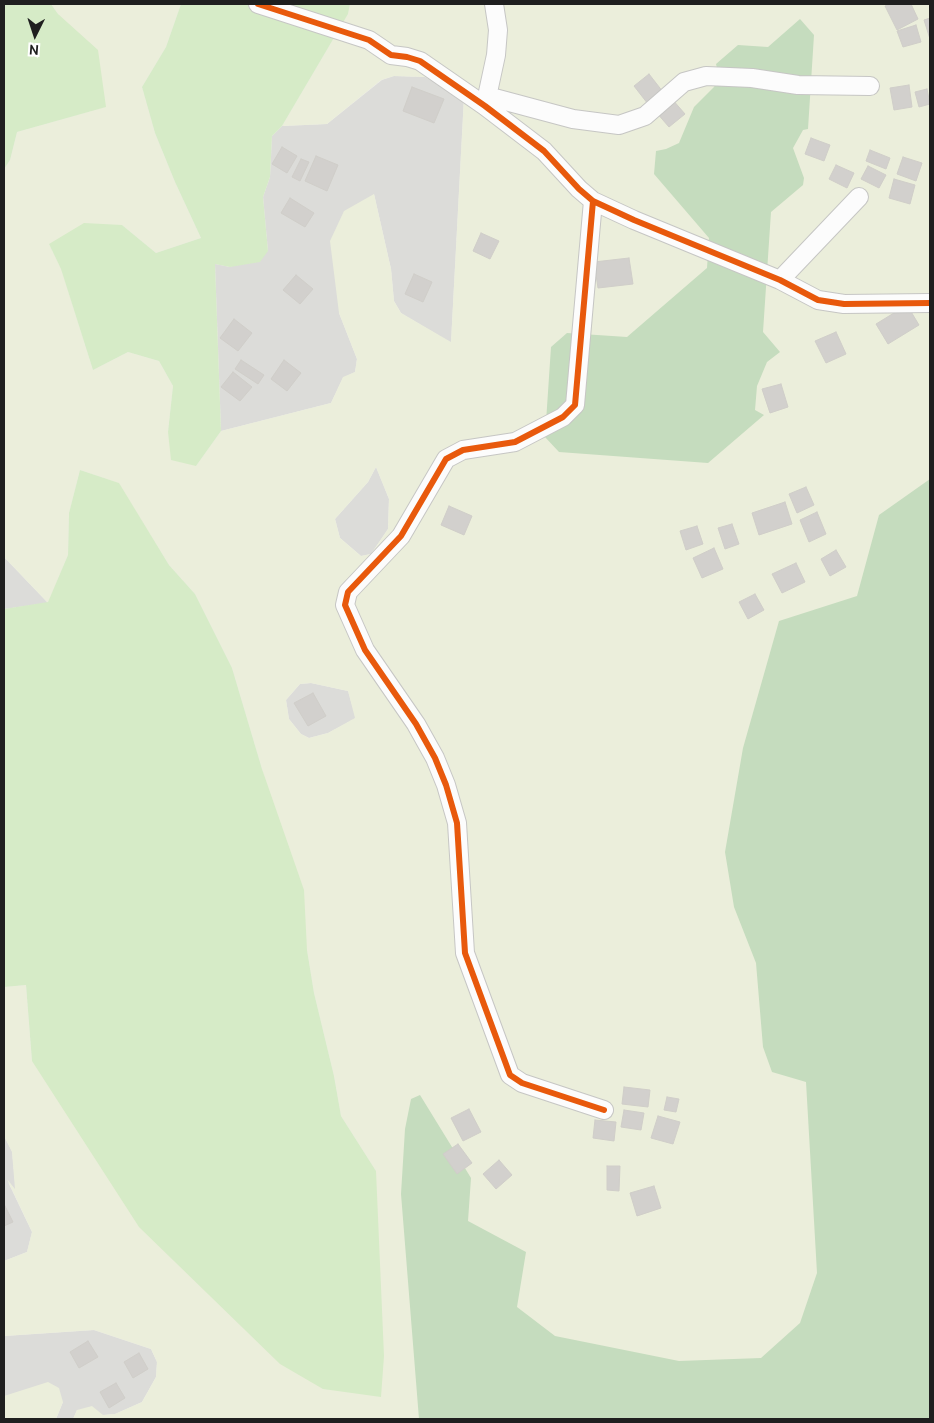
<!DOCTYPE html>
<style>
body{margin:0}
#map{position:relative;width:934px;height:1423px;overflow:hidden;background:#edede8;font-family:Cabin,sans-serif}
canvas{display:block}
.frame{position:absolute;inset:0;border:5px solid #1f1f1f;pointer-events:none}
.north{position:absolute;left:10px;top:10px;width:50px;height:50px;-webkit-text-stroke:4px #fff;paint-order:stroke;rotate:184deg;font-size:14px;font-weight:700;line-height:20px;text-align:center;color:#1f1f1f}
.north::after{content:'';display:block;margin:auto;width:18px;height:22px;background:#1f1f1f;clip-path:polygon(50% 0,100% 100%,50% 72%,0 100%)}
</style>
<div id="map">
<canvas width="934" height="1423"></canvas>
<div class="frame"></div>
<div class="north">N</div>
</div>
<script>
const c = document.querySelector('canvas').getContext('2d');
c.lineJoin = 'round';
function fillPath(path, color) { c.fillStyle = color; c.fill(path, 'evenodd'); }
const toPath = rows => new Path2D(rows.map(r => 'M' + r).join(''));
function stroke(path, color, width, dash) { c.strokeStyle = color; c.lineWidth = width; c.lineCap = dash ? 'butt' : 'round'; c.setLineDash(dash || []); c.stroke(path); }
fillPath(toPath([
 [394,76,425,77,464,97,451,343,401,313,394,301,391,269,374,194,339,313,357,359,355,372,343,378,331,403,221,431,215,264,230,267,268,251,263,197,270,177,272,136,282,126,327,124,382,80],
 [376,467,389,499,388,529,371,554,361,556,340,538,335,519,368,482],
 [4,557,48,603,4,609],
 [311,683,348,691,356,718,328,733,309,738,301,734,289,719,286,700,300,684],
 [4,1136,12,1151,16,1191,8,1182,32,1232,27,1252,4,1261],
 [94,1330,151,1349,157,1362,156,1377,142,1402,115,1414,103,1415,77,1410,73,1419,56,1419,63,1402,4,1396,4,1336]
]), '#dcdcd9');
fillPath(toPath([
 [51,4,181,4,166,47,142,87,155,133,175,182,201,238,156,253,122,225,49,244,61,268,93,370,128,352,159,361,173,386,168,432,196,466,221,431,331,403,343,377,355,372,357,359,339,313,330,241,344,211,374,194,391,269,394,301,401,313,451,342,464,97,425,77,394,76,381,80,327,124,282,126,348,14,350,4,930,4,930,1419,73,1419,77,1410,92,1406,103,1415,115,1414,142,1402,156,1377,157,1362,151,1349,94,1330,4,1336,4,1261,27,1252,32,1232,7,1179,15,1189,12,1152,4,1136,4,987,26,985,32,1061,376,1171,341,1116,334,1076,314,993,307,950,262,769,232,668,195,594,169,565,118,483,80,470,69,513,68,555,48,603,4,557,4,169,10,160,17,132,105,107,58,14],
 [376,467,389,499,388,529,371,554,361,556,340,538,335,519,368,482],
 [311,683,348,691,355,718,328,733,309,738,301,734,289,719,286,700,300,684],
 [48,1382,59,1388,63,1402,56,1419,4,1419,4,1396]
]), '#ebeedb');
fillPath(toPath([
 [4,4,51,4,58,14,98,50,106,107,17,132,10,160,4,169],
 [181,4,350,4,348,14,282,126,272,136,270,177,263,197,268,251,260,262,230,267,215,264,221,431,196,466,171,460,168,432,173,386,159,361,128,352,93,370,61,269,49,244,84,223,122,225,156,253,201,238,175,182,155,133,142,87,166,47],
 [80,470,119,483,169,565,195,594,232,668,262,769,304,890,307,950,314,993,334,1076,341,1116,376,1171,384,1356,381,1397,323,1389,280,1364,139,1227,32,1061,26,985,4,987,4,609,48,602,68,555,69,513]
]), '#d6ebc7');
fillPath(toPath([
 [800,19,814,35,808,129,803,130,793,148,804,178,803,185,771,212,763,332,780,352,767,362,757,386,755,410,764,415,708,463,559,452,545,437,551,347,567,333,627,337,707,268,709,238,654,174,656,151,666,149,679,143,694,107,714,87,719,76,716,64,738,45,768,47],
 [930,479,930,1419,419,1419,401,1194,405,1129,411,1099,420,1095,471,1178,468,1221,526,1252,517,1307,555,1336,679,1361,761,1358,800,1323,817,1273,806,1082,772,1072,763,1047,756,963,734,907,725,852,743,748,779,621,857,596,879,515]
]), '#c5dcbe');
const building = toPath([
 [890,4,911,4,918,19,897,30,885,6,890,4],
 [930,18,930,39,924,20,930,18],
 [916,25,921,42,903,47,897,31,916,25],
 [649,74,663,92,648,104,634,86,649,74],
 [909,85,912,107,894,110,890,88,909,85],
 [412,87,444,99,434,123,403,111,412,87],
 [927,89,930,104,919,107,915,92,927,89],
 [672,99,685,114,669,127,656,112,672,99],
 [811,138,830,145,824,161,805,154,811,138],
 [282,147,297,156,287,173,272,164,282,147],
 [870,150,890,158,886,169,866,161,870,150],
 [316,156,338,165,327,191,305,181,316,156],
 [903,157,922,163,916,181,897,174,903,157],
 [301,159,309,162,300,181,292,177,301,159],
 [836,165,854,173,847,188,829,179,836,165],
 [868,166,886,175,879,188,861,179,868,166],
 [894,179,915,185,910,204,889,198,894,179],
 [290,198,314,213,305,227,281,213,290,198],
 [481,233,499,241,490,259,473,251,481,233],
 [629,258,633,284,598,288,594,262,629,258],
 [414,274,432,282,423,302,405,294,414,274],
 [296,275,313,289,300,304,283,290,296,275],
 [907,305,919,325,888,344,876,324,907,305],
 [234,319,252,333,238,351,220,338,234,319],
 [836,332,846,354,826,363,815,341,836,332],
 [241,360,264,375,258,384,235,369,241,360],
 [284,360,301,373,287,391,271,379,284,360],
 [233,372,252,387,240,401,221,387,233,372],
 [781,384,788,407,770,413,762,389,781,384],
 [806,487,814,505,797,513,789,494,806,487],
 [785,502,792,524,759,535,752,513,785,502],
 [449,506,472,516,464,535,441,525,449,506],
 [817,512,826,534,809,542,800,520,817,512],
 [732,524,739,544,725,549,718,528,732,524],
 [697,526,703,544,686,550,680,531,697,526],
 [714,548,723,569,702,578,693,558,714,548],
 [836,550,846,567,830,576,821,559,836,550],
 [796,563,805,582,782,593,772,574,796,563],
 [755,594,764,610,748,619,739,602,755,594],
 [313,693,326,716,308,726,294,703,313,693],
 [624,1087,650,1090,648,1107,622,1104,624,1087],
 [667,1097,679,1099,676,1112,664,1110,667,1097],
 [469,1109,481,1132,463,1141,451,1118,469,1109],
 [624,1110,644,1113,641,1130,621,1127,624,1110],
 [658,1116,680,1122,673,1144,651,1138,658,1116],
 [595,1120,616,1122,614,1141,593,1138,595,1120],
 [458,1144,472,1163,457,1174,443,1154,458,1144],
 [499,1160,512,1175,496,1189,483,1174,499,1160],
 [607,1166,620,1166,619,1191,607,1190,607,1166],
 [654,1186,661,1208,637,1216,630,1193,654,1186],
 [4,1204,13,1222,4,1226,4,1204],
 [88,1341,98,1357,79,1368,70,1352,88,1341],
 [139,1353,148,1369,133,1378,124,1362,139,1353],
 [116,1383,125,1398,109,1408,100,1392,116,1383]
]);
fillPath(building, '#d2d0cd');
stroke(building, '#d0cec9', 1);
const minor = toPath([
 [258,4,369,40,391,55,407,57,420,61,485,106,544,151,579,189,593,201,634,220,780,280,818,300,844,304,930,303],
 [487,96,573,119,619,125,645,116,684,82,706,76,752,78,798,85,870,86],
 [485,106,496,55,498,30,494,4],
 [593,201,575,405,563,417,515,442,463,450,446,459,401,536,348,592,345,605,365,650,416,724,435,758,446,785,457,823,465,953,510,1075,522,1083,604,1110],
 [780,280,859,197]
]);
stroke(minor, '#c6c6c4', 20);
stroke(minor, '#fcfcfc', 18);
stroke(toPath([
 [258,4,369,40,391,55,407,57,420,61,485,106,544,151,579,189,593,201,634,220,780,280,818,300,844,304,930,303],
 [593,201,575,405,563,417,515,442,463,450,446,459,401,536,348,592,345,605,365,650,416,724,435,758,446,785,457,823,465,953,510,1075,522,1083,604,1110]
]), '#e8590c', 6);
</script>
